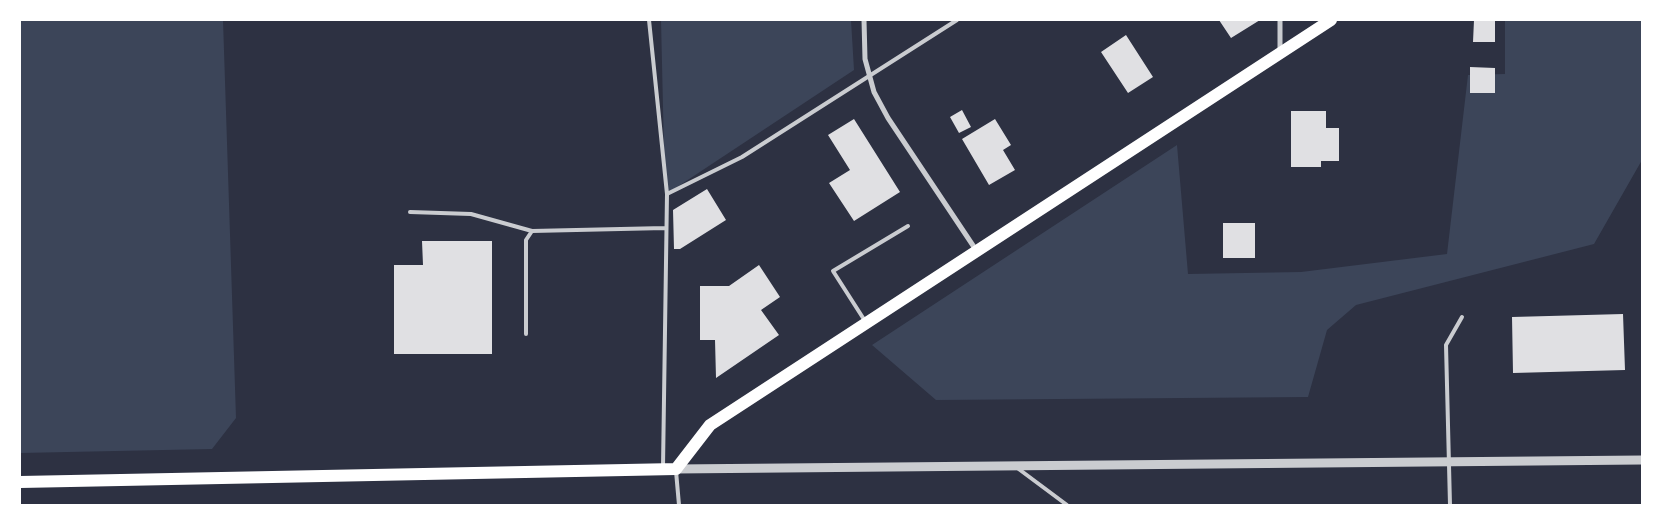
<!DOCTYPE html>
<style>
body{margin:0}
#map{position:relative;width:1662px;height:525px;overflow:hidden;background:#2d3142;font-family:Poppins,sans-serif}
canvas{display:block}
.frame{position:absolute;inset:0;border:21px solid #fff;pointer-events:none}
</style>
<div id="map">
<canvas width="1662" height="525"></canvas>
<div class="frame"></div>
</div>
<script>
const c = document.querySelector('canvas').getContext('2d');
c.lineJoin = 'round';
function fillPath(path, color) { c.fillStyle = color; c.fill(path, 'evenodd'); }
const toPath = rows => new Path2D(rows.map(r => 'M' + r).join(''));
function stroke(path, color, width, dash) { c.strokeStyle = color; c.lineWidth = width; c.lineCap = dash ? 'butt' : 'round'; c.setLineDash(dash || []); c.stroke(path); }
fillPath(toPath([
 [20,20,223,20,236,418,212,449,20,453],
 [661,20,851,20,854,70,665,195],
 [1505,20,1642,20,1642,160,1594,244,1356,305,1327,330,1308,397,936,400,872,345,1177,145,1188,274,1301,272,1447,254,1468,75,1505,74]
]), '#3c4559');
fillPath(toPath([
 [1219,20,1260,20,1231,38],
 [1474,20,1495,20,1495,42,1473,42],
 [1126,35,1153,77,1128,93,1101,52],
 [1470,67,1495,68,1495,93,1470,93],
 [962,110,971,127,959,133,950,117],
 [1291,111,1326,111,1326,128,1339,128,1339,161,1321,161,1321,167,1291,167],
 [854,119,900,192,854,221,829,183,850,170,828,135],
 [995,119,1011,145,1003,150,1015,170,989,185,962,139],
 [707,189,726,220,680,249,674,249,673,210],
 [1223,223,1255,223,1255,258,1223,258],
 [422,241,492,241,492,354,394,354,394,265,423,265],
 [759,265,780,297,761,310,779,335,716,378,715,340,700,340,700,286,729,286],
 [1623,314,1625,370,1513,373,1512,317]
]), '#e0e0e3');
stroke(toPath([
 [649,20,667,194,663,467],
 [667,194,742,157,957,20],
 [410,212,471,214,532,231],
 [865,321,833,271,908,226],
 [526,334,526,240,532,231,665,228],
 [1016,467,1067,505],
 [676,471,679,505],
 [1450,505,1446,345,1462,317]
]), '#caccd0', 4);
stroke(toPath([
 [864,20,865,59,874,92,888,118,976,250],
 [1280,20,1280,52]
]), '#caccd0', 5);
stroke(toPath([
 [676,469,1642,460]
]), '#caccd0', 9);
stroke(toPath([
 [20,482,676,469,710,425,1331,20]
]), '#fff', 12);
</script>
